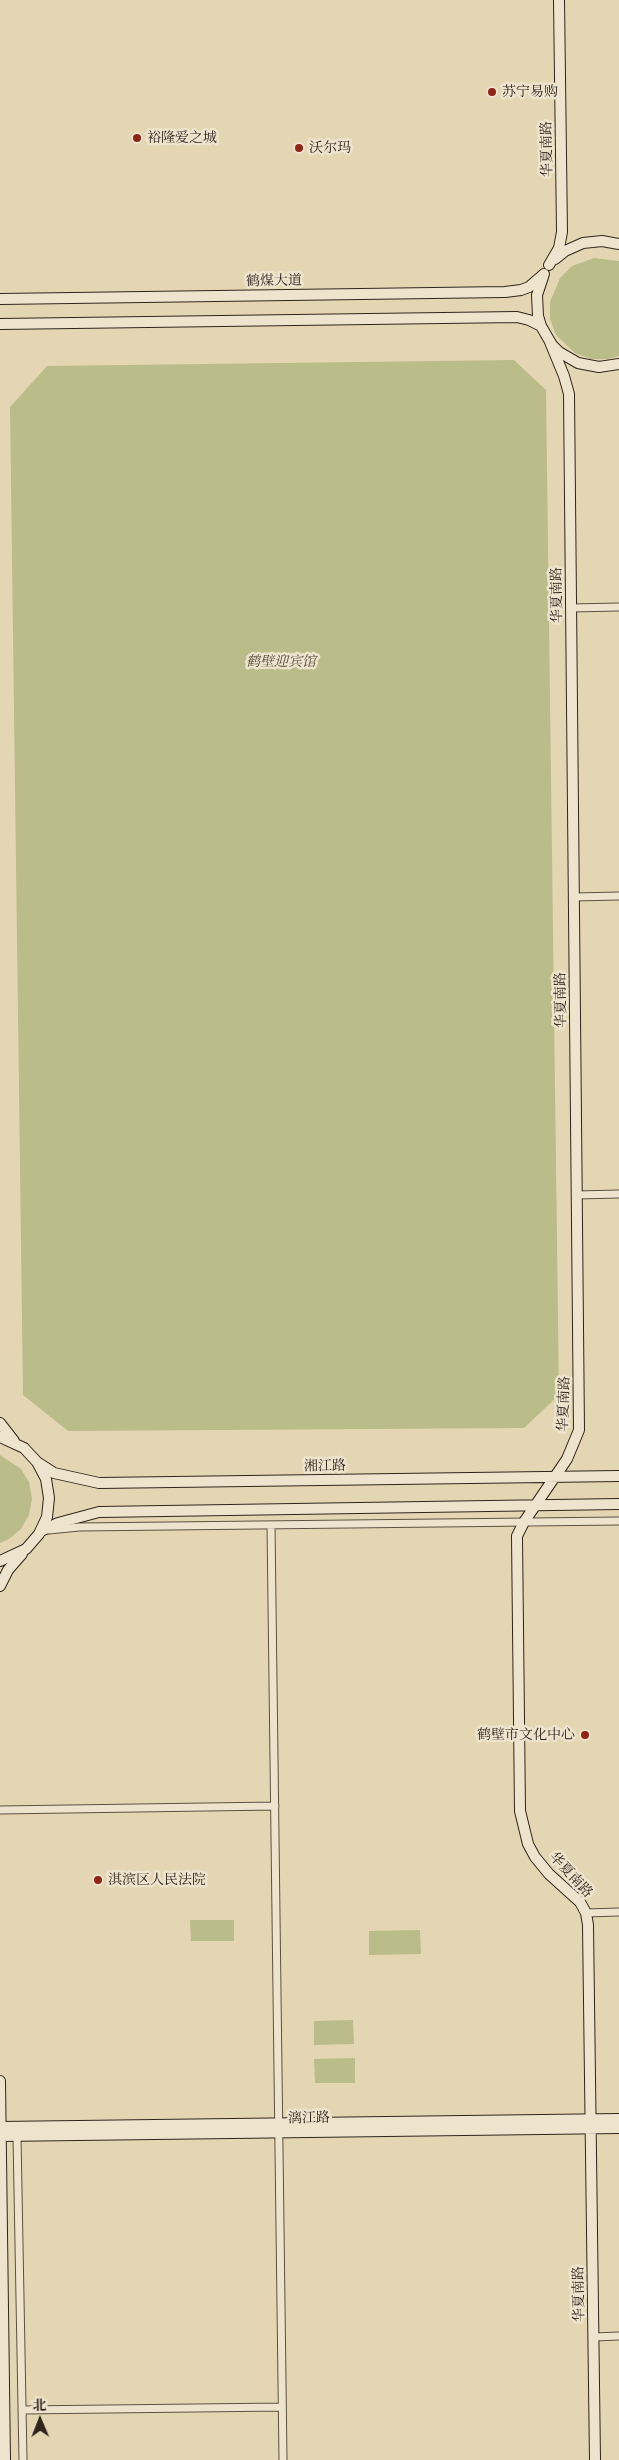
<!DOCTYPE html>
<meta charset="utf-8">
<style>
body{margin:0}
#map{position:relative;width:619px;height:2460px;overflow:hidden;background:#e5d6b3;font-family:"Libre Caslon Text","Noto Serif SC",serif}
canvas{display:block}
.north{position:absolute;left:15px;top:2395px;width:50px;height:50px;-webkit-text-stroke:4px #eee4ce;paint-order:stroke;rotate:359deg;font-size:14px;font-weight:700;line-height:20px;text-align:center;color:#30251c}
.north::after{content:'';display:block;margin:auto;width:18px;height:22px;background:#30251c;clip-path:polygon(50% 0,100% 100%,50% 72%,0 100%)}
</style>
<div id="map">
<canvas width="619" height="2460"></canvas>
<div class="north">北</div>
</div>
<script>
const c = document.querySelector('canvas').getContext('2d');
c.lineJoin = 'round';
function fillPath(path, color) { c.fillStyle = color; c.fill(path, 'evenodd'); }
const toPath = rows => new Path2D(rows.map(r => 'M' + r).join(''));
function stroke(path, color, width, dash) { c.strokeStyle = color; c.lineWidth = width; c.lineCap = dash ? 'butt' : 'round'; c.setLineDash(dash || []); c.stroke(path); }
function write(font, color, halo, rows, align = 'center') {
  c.font = font + ' "Libre Caslon Text","Noto Serif SC",serif'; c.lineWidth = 5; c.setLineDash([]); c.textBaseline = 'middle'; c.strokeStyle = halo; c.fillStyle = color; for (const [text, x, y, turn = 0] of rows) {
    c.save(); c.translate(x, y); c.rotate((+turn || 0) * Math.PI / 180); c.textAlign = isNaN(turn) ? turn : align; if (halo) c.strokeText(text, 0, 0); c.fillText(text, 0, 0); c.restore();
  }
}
fillPath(toPath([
 [594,258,619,261,619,356,608,359,591,359,575,353,556,335,550,319,550,302,560,278,572,266],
 [514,360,546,390,559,1395,524,1428,68,1431,23,1395,10,407,47,366],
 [0,1455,21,1469,29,1482,32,1499,29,1515,21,1529,9,1539,0,1543],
 [190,1920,234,1920,234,1941,191,1941],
 [420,1930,421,1954,369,1955,369,1931],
 [353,2020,354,2044,314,2045,314,2021],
 [355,2058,355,2083,315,2083,314,2059]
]), '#babc89');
const street = toPath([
 [571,608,619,607],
 [574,897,619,896],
 [577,1195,619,1194],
 [271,1525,283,2460],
 [49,1530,79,1527,619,1521],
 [0,1810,275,1806],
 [586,1913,619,1912],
 [17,2136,23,2460],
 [594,2337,619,2336],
 [22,2410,282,2407]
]);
const secondary = toPath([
 [555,259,565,251,583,243,602,241,619,244],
 [549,265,559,248,562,232,559,0],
 [543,277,537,295,538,316,541,326,552,345,559,352,578,363,599,367,619,364],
 [0,299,505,292,521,290,529,287,544,274],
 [0,324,517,317,529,320,541,326],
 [550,342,564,376,569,394,579,1430,567,1459,524,1522,517,1536,520,1811,528,1844,535,1857,549,1874,580,1902,586,1913,588,1925,595,2460],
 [0,1423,14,1441],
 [0,1437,24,1448,37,1462,46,1479,49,1498,47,1517,39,1534,26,1549,0,1561],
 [37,1462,54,1473,99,1483,619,1476],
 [41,1531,58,1523,99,1512,619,1504],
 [0,1586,8,1570,22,1554],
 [0,2081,5,2460],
 [0,2127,619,2119],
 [0,2136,619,2128]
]);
stroke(street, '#5d5142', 9);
stroke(secondary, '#30251c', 12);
stroke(street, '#eee4ce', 7);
stroke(secondary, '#eee4ce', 10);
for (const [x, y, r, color] of [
 [492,92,5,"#8f2418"],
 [137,138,5,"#8f2418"],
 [299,148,5,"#8f2418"],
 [585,1735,5,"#8f2418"],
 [98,1880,5,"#8f2418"]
]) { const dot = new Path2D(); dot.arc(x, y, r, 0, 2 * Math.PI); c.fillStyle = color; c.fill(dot); stroke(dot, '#eee4ce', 2); }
write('14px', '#30251c', '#eee4ce', [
 ["苏宁易购",502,92],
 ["裕隆爱之城",147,138],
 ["沃尔玛",309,148],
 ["鹤壁市文化中心",575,1735,"right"],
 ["淇滨区人民法院",108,1880]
], 'left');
write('14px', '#30251c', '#eee4ce', [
 ["华夏南路",547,149,-91],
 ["鹤煤大道",274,281,-1],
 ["华夏南路",557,595,-91],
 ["华夏南路",561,1000,-91],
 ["华夏南路",564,1404,-88],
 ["湘江路",325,1466,-1],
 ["华夏南路",571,1875,47],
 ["漓江路",309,2118,-1],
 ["华夏南路",579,2294,-91]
]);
write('italic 14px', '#524b37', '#eee4ce', [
 ["鹤壁迎宾馆",281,662]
]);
</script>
